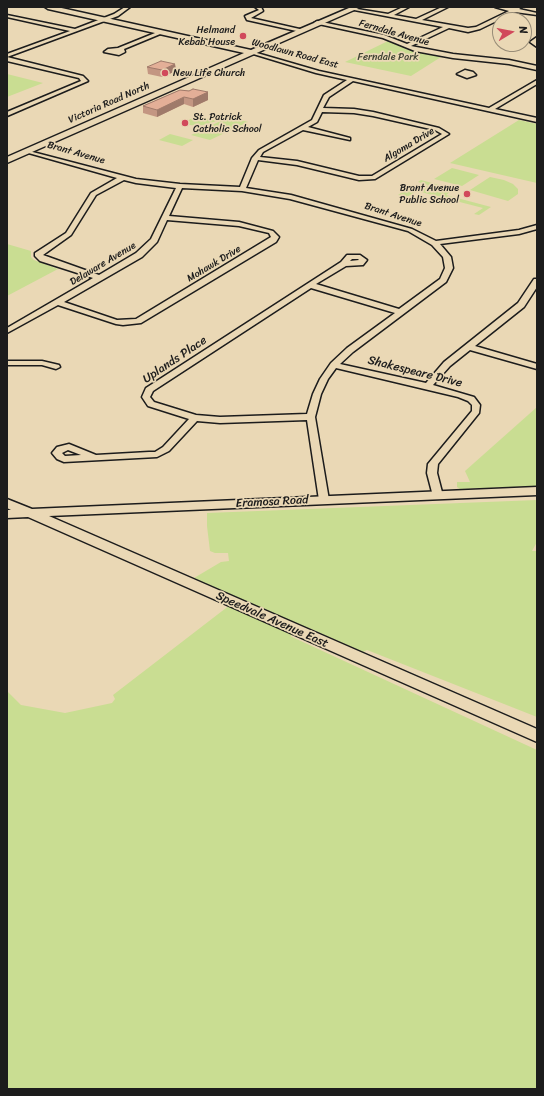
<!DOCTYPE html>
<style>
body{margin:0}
#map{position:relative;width:544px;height:1096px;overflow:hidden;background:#ead8b5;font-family:Sriracha,sans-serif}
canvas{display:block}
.frame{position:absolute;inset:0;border:8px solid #1c1c1c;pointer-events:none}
.north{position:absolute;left:492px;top:12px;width:40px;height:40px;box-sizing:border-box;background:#ead8b5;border:1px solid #988d78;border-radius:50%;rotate:80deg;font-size:11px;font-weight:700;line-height:16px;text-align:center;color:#1c1c1c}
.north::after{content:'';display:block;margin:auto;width:14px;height:18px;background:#d1495b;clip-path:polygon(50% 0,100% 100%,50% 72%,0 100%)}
</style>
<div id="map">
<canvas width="544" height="1096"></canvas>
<div class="frame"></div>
<div class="north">N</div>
</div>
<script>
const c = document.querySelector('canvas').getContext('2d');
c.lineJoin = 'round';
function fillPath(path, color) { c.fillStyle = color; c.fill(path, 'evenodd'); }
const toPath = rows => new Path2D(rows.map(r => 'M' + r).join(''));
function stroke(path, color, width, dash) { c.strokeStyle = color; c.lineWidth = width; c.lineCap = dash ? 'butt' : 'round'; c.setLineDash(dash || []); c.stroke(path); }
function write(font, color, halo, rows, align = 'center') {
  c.font = font + ' Sriracha,sans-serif'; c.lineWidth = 3.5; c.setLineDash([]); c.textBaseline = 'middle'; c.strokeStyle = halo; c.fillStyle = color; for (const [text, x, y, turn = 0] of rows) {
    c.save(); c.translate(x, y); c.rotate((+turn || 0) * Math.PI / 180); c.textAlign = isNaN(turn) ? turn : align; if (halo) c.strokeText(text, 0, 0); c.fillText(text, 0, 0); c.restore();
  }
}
fillPath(toPath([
 [388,41,408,50,441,57,411,76,345,62],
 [7,74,43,83,7,97],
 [197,116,217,121,200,126,180,124],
 [229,117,248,122,210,140,191,135],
 [519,120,537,124,537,183,450,163],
 [170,134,193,140,182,146,159,140],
 [452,168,479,175,462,186,434,179],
 [490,177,504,180,513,184,518,189,518,194,508,201,470,190],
 [421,180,454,189,446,195,491,207,479,215,474,214,483,208,417,191,407,197,398,195,413,185,424,188,428,185,418,182],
 [7,244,31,251,31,257,34,260,58,269,7,296],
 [537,407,537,486,460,489,457,487,457,482,470,482,465,471],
 [537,500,537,542,532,551,537,551,537,717,367,650,363,652,309,628,290,636,537,750,537,1089,7,1089,7,691,21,705,65,713,112,703,115,699,113,695,239,598,194,578,221,562,229,561,228,553,215,553,210,551,207,526,207,513]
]), '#c9dd92');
const minor = toPath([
 [125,7,130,7,118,16,7,57,83,76,88,81,7,116,7,112,81,81,79,78,7,61,7,54,70,31,7,17,7,15,75,29,114,14,125,7],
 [255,7,261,7,263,11,251,18,304,30,301,32,247,20,245,16,259,10,255,7],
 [403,7,409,7,394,15,416,19,442,7,448,7,422,20,468,28,476,27,509,11,495,7,513,8,522,7,519,9,537,13,537,15,515,12,480,29,468,32,449,28,411,46,453,54,509,60,537,66,537,70,509,64,453,58,415,51,383,38,314,23,317,21,384,35,407,44,443,27,349,9,351,8,388,14,403,7],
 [160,31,165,32,124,49,125,52,119,55,104,52,108,49,118,48,160,31],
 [537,37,536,42,537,47,530,42,537,37],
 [250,51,319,71,489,108,537,80,537,84,495,109,537,118,537,122,353,81,329,97,323,108,354,109,373,112,439,128,449,134,375,179,359,180,297,165,258,160,246,188,291,195,412,229,436,241,519,230,537,225,537,229,519,234,440,244,451,257,453,268,446,282,353,352,340,364,426,383,444,362,518,303,534,279,537,279,537,287,524,307,475,346,537,364,537,369,470,350,450,366,433,385,474,397,480,405,479,413,438,464,437,473,443,496,441,498,435,498,433,496,427,473,428,464,472,411,472,405,468,401,458,397,336,368,328,379,321,394,315,417,329,500,327,502,321,502,319,500,307,420,220,423,197,421,169,451,157,457,64,462,57,459,52,453,57,447,69,444,96,455,149,452,155,452,163,447,189,419,148,406,142,397,146,388,341,262,347,255,360,255,367,260,363,265,346,266,316,284,399,309,440,279,445,268,443,257,432,245,408,231,290,199,242,191,182,188,169,216,239,222,273,231,279,237,276,242,141,323,123,325,116,324,58,305,7,333,7,328,93,278,40,261,35,256,35,253,66,233,91,193,117,178,25,152,25,150,136,179,180,184,240,187,252,158,259,150,312,120,324,95,347,80,316,73,250,53,250,51],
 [322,112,354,113,373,116,435,130,442,134,372,176,359,176,297,161,260,157,263,152,303,130,350,140,350,138,308,127,317,122,322,112],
 [124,180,136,183,176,188,151,239,136,253,99,275,43,255,71,235,96,195,124,180],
 [167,220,239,226,269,233,271,237,136,319,117,320,64,302,142,257,157,242,167,220],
 [352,259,358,259,359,260,350,261,352,259],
 [311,288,395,313,347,348,331,363,320,379,313,394,307,414,220,417,196,415,154,402,150,397,153,391,311,288],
 [68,450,81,455,65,456,62,453,68,450],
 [465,70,473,72,476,75,467,78,457,74,465,70],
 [7,361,42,361,59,365,60,367,56,369,42,365,7,365,7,361]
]);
const secondary = toPath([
 [45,7,57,7,251,50,349,8,361,7,7,163,7,157,244,53,48,9,45,7],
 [537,487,537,495,49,516,537,729,537,742,28,517,7,518,7,510,11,510,7,508,7,499,32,509,537,487]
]);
stroke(minor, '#1c1c1c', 3);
stroke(secondary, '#1c1c1c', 3);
fillPath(minor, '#ead8b5');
fillPath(secondary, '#ead8b5');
fillPath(toPath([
 [175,64,176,71,162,77,148,74,147,67],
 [180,90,208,92,208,100,193,107,184,104,157,117,143,113,143,106]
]), '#c39682');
fillPath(toPath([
 [175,64,176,71,162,77,162,70],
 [208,92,208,100,193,107,193,99],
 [184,97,184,104,157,117,157,110]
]), '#9f7a6a');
const building = toPath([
 [161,61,175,64,162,70,147,67,161,61],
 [193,89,208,92,193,99,184,97,157,110,143,106,180,90,189,91,193,89]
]);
fillPath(building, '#e3af97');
stroke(building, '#9f7a6a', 1);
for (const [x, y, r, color] of [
 [243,36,4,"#d1495b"],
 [165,73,4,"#d1495b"],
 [185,123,4,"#d1495b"],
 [467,194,4,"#d1495b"]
]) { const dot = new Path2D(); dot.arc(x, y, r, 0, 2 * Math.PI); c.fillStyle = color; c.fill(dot); stroke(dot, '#ead8b5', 1.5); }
write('10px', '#1c1c1c', '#ead8b5', [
 ["Helmand",235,30],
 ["Kebab House",235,42],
 ["New Life Church",173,73,"left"],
 ["St. Patrick",193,117,"left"],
 ["Catholic School",193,129,"left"],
 ["Brant Avenue",459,188],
 ["Public School",459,200]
], 'right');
write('10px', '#1c1c1c', '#ead8b5', [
 ["Ferndale Avenue",394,33,16],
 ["Woodlawn Road East",295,54,15],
 ["Victoria Road North",109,103,-24],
 ["Algoma Drive",409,145,-31],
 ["Brant Avenue",76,153,16],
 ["Brant Avenue",393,215,18],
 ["Delaware Avenue",103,264,-31],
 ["Mohawk Drive",214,264,-31]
]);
write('10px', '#3f4334', '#ead8b5', [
 ["Ferndale Park",388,57]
]);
write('12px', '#1c1c1c', '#ead8b5', [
 ["Uplands Place",175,360,-34],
 ["Shakespeare Drive",415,372,14],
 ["Eramosa Road",272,502,-3],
 ["Speedvale Avenue East",272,620,24]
]);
</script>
